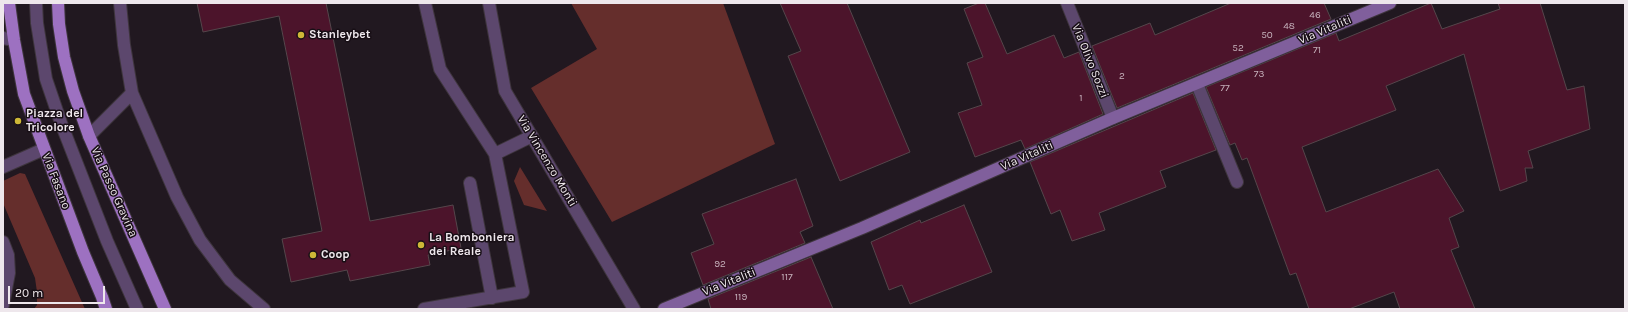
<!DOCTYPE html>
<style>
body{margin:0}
#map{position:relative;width:1628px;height:312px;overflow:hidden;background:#211820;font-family:Karla,sans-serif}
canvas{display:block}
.frame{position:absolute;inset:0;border:4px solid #eee7ec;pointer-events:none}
.scale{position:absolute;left:8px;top:286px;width:97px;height:18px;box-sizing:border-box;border:2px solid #eee7ec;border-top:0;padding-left:5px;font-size:12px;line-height:14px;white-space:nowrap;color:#eee7ec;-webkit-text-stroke:3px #180f16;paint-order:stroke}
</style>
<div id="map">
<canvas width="1628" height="312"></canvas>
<div class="frame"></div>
<div class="scale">20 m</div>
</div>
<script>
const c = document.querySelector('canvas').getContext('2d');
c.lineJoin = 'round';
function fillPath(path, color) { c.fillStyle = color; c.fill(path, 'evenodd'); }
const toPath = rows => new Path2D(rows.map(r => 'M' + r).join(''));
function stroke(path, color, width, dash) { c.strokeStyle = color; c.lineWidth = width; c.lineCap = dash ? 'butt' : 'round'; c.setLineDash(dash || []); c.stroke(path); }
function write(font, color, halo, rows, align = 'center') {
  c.font = font + ' Karla,sans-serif'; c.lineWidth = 3; c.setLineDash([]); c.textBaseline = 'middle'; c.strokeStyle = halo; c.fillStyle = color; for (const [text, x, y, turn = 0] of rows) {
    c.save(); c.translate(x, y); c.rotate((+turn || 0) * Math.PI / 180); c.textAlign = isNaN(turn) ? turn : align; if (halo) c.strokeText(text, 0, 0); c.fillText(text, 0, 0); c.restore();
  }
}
fillPath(toPath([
 [571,3,723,3,775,144,612,222,531,88,597,49],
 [520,167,547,211,524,205,514,181],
 [20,173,25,174,85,309,34,309,37,305,37,292,35,278,3,203,3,181]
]), '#652e2c');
const building = toPath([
 [197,3,326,3,370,221,453,205,461,248,428,255,430,265,350,281,347,270,291,282,282,239,322,231,279,16,203,32,197,3],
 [780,3,847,3,910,152,840,181,788,56,801,51,780,3],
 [979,3,985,3,1007,54,1054,35,1064,58,1079,52,1103,114,1025,149,1021,140,975,157,958,113,982,105,967,63,983,57,964,9,979,3],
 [1231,3,1324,3,1331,19,1117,108,1092,46,1150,23,1155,35,1231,3],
 [1431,3,1442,29,1500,9,1498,3,1540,3,1567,90,1584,86,1590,129,1528,151,1533,168,1525,168,1527,181,1500,191,1464,54,1386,86,1396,110,1302,147,1326,212,1438,169,1464,211,1449,218,1459,247,1451,250,1475,309,1400,309,1394,292,1349,309,1309,309,1296,273,1290,275,1247,158,1242,160,1235,143,1230,145,1206,87,1336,33,1339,41,1431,3],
 [1193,93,1216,150,1160,171,1166,187,1099,213,1105,230,1072,241,1060,210,1051,214,1030,162,1193,93],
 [796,179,813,226,800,232,805,243,703,285,691,253,714,244,702,214,796,179],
 [964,205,992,272,910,304,902,285,889,290,871,242,920,220,921,223,964,205],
 [811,257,833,309,711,309,708,299,811,257]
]);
fillPath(building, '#4c142b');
stroke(building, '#55464b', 1);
const lane = toPath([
 [36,3,37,23,46,79,61,123,107,241,137,309],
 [1197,84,1237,182],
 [495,154,532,136],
 [470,183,492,298],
 [424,309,523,292,495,154,440,69,425,3]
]);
const street = toPath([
 [120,3,124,45,132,93,177,197,200,240,230,280,264,309],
 [489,3,505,91,634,309],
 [1067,3,1113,118],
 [3,38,14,40],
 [89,136,132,93],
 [3,167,44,149],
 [3,242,8,255,9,273,3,305]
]);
const secondary = toPath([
 [664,309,862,228,1113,118,1390,3]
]);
const primary = toPath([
 [9,3,14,40,24,94,83,252,102,297,106,309],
 [58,3,59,24,64,57,73,91,89,136,165,309]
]);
stroke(lane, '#3e353d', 14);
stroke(street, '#3e353d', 14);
stroke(secondary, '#3e353d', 14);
stroke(primary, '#3e353d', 14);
stroke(lane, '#5c476d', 12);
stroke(street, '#5c476d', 12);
stroke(secondary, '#805f9c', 12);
stroke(primary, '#9d71c1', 12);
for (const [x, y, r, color] of [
 [301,35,4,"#ceb837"],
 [18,121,4,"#ceb837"],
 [421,245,4,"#ceb837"],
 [313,255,4,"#ceb837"]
]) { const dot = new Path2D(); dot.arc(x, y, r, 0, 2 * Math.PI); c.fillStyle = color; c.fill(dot); stroke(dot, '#180f16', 1.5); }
write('10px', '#c6b2bc', null, [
 ["46",1315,15],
 ["48",1289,26],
 ["50",1267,35],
 ["52",1238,48],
 ["71",1317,50],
 ["73",1259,74],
 ["2",1122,76],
 ["77",1225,88],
 ["1",1081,98],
 ["92",720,264],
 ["117",787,277],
 ["119",741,297]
]);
write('12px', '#eee7ec', '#180f16', [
 ["Via Vitaliti",1325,30,-23],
 ["Via Olivo Sozzi",1090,61,68],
 ["Via Vitaliti",1027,156,-24],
 ["Via Vincenzo Monti",547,161,59],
 ["Via Fasano",56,181,69],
 ["Via Passo Gravina",114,192,66],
 ["Via Vitaliti",729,282,-22]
]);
write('bold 12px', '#eee7ec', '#180f16', [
 ["Stanleybet",309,35],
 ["Piazza del",26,114],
 ["Tricolore",26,128],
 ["La Bomboniera",429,238],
 ["dei Reale",429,252],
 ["Coop",321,255]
], 'left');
</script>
